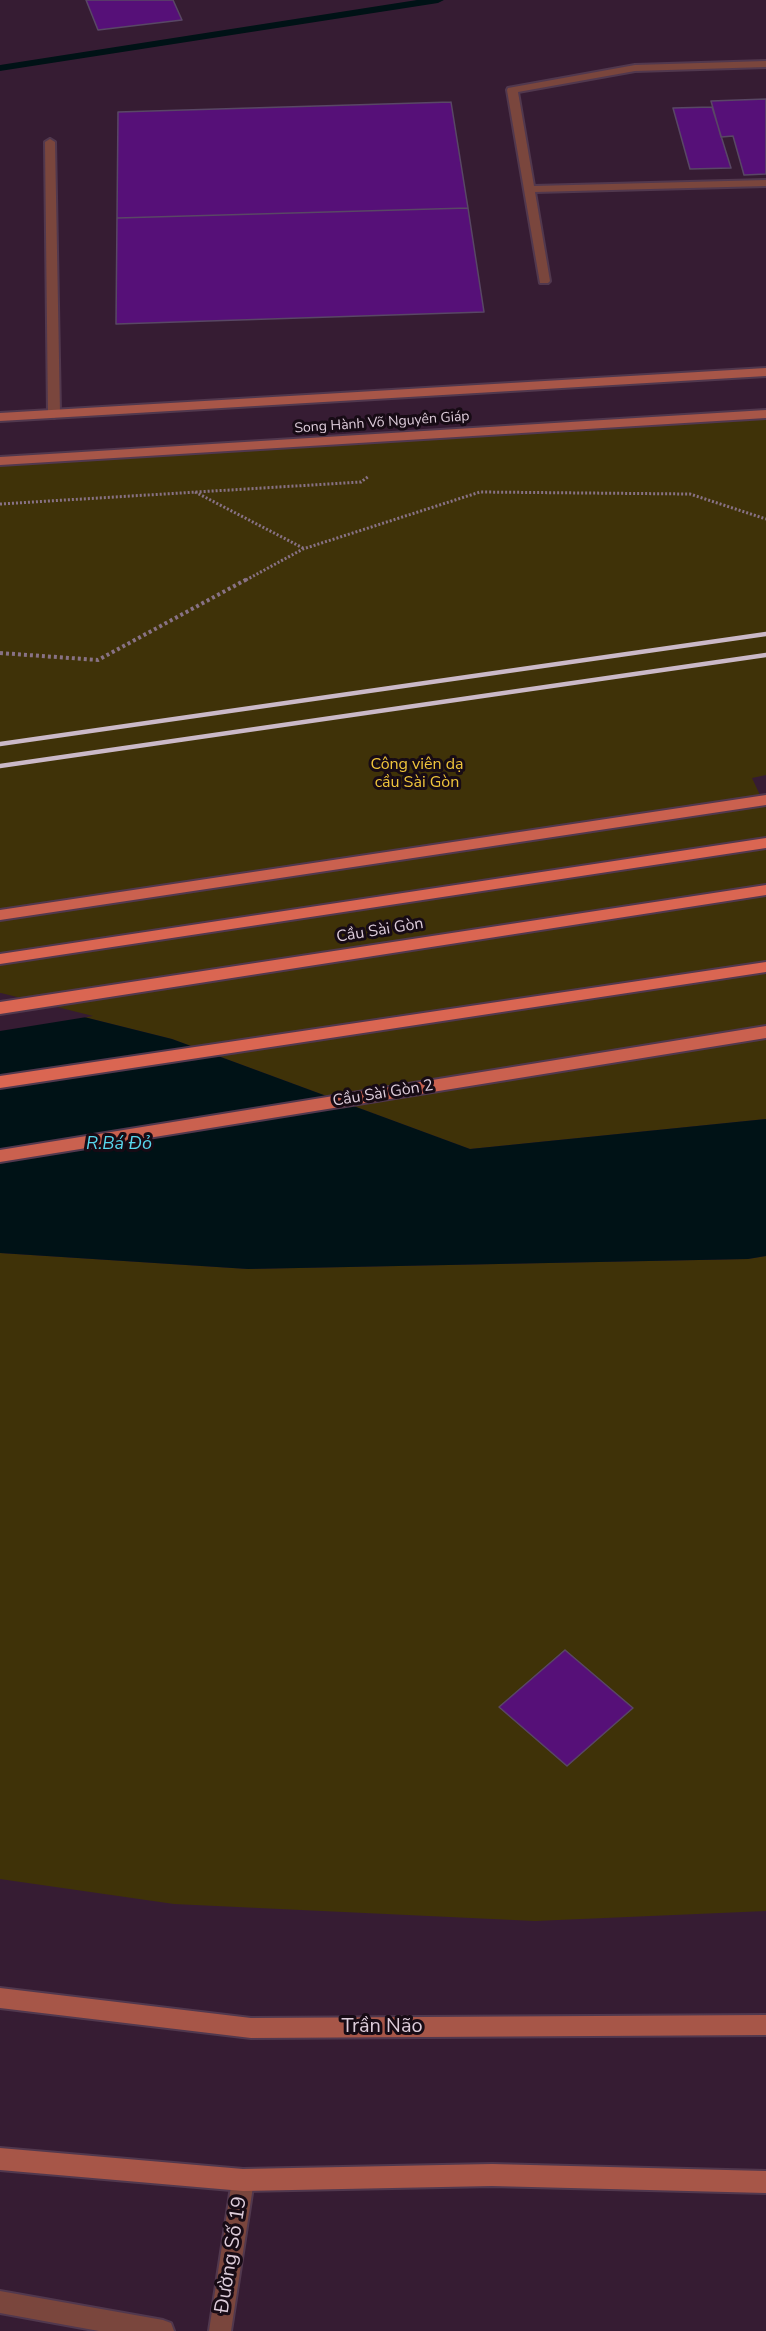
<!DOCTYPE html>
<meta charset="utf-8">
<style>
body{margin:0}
canvas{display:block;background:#361c33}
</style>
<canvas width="766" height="2331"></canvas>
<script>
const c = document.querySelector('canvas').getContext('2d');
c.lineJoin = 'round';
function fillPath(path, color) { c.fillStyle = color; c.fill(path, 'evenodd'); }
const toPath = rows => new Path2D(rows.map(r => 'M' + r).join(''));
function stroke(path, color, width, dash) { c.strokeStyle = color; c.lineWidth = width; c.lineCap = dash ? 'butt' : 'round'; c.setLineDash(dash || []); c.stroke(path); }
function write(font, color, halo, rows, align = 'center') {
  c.font = font + ' "Nunito Sans",sans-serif'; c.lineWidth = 6; c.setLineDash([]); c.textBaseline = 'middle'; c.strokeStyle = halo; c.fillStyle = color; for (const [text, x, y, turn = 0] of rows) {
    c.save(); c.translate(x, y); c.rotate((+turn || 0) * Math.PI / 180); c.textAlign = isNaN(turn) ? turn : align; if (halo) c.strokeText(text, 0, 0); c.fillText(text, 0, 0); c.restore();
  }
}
fillPath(toPath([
 [766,418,766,775,752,778,766,808,766,1119,470,1149,172,1039,0,996,0,464],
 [0,1253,248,1269,748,1259,766,1256,766,1911,535,1921,174,1904,0,1879]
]), '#3f3208');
fillPath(toPath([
 [0,996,172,1039,470,1149,766,1119,766,1256,748,1259,248,1269,0,1253]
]), '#001216');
fillPath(toPath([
 [0,993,1,993,93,1016,0,1031]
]), '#361c33');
fillPath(toPath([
 [417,0,444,0,438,3,0,71,0,65,417,0]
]), '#001216');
const building = toPath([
 [86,0,173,0,182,20,98,30,86,0],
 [766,99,766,174,744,175,733,136,721,137,711,101,766,99],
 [451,102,468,208,117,218,118,112,451,102],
 [712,107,731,168,690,169,673,108,712,107],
 [468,208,484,312,116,324,117,218,468,208],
 [565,1650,633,1708,567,1766,499,1707,565,1650]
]);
fillPath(building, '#561078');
stroke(building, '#594765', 1.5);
const service = toPath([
 [766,61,766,67,635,71,518,92,534,186,766,180,766,186,535,192,550,281,548,283,540,283,507,90,508,88,635,65,766,61],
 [50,139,55,142,60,414,54,418,48,414,45,142,50,139]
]);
const minor = toPath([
 [243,2169,251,2172,254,2180,231,2331,209,2331,232,2180,235,2172,243,2169],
 [0,2291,163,2320,171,2323,174,2331,99,2331,0,2313,0,2291]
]);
const secondary = toPath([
 [766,368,766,376,0,421,0,413,766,368],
 [766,410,766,418,0,465,0,457,766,410],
 [0,1988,251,2018,766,2015,766,2035,251,2038,0,2008,0,1988],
 [0,2148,243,2169,492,2164,766,2171,766,2193,492,2186,243,2191,0,2170,0,2148]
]);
const primary = toPath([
 [766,795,766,805,0,920,0,910,766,795],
 [766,1026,766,1038,0,1162,0,1150,766,1026]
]);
const trunk = toPath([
 [766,838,766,848,0,964,0,954,766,838],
 [766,885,766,895,0,1014,0,1002,766,885],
 [766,962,766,972,0,1088,0,1076,766,962]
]);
stroke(service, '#51384e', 4);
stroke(minor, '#51384e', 4);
stroke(secondary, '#51384e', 4);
stroke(primary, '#51384e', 4);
stroke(trunk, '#51384e', 4);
stroke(toPath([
 [195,492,303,548],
 [0,504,361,482,369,476],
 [246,580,303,549,480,492,690,494,766,519]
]), '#887285', 3, [2, 2]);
stroke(toPath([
 [0,653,98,660,249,578]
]), '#887285', 4, [3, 3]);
fillPath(service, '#7a463d');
fillPath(minor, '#7a463d');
fillPath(secondary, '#a75648');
fillPath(primary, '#ca614f');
fillPath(trunk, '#da6652');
stroke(toPath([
 [0,744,766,634],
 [0,766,766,655]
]), '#cbb9c8', 4.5);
write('14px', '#ddccda', '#170b15', [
 ["Song Hành Võ Nguyên Giáp",382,423,-4]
]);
write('16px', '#efc43b', '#170b15', [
 ["Công viên dạ",417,765],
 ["cầu Sài Gòn",417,783]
]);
write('16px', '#ddccda', '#170b15', [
 ["Cầu Sài Gòn",380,931,-9],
 ["Cầu Sài Gòn 2",383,1094,-9]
]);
write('italic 18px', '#58d8ee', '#170b15', [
 ["R.Bá Đỏ",119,1145]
]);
write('20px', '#ddccda', '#170b15', [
 ["Trần Não",382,2027],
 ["Đường Số 19",232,2255,-81]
]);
</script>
